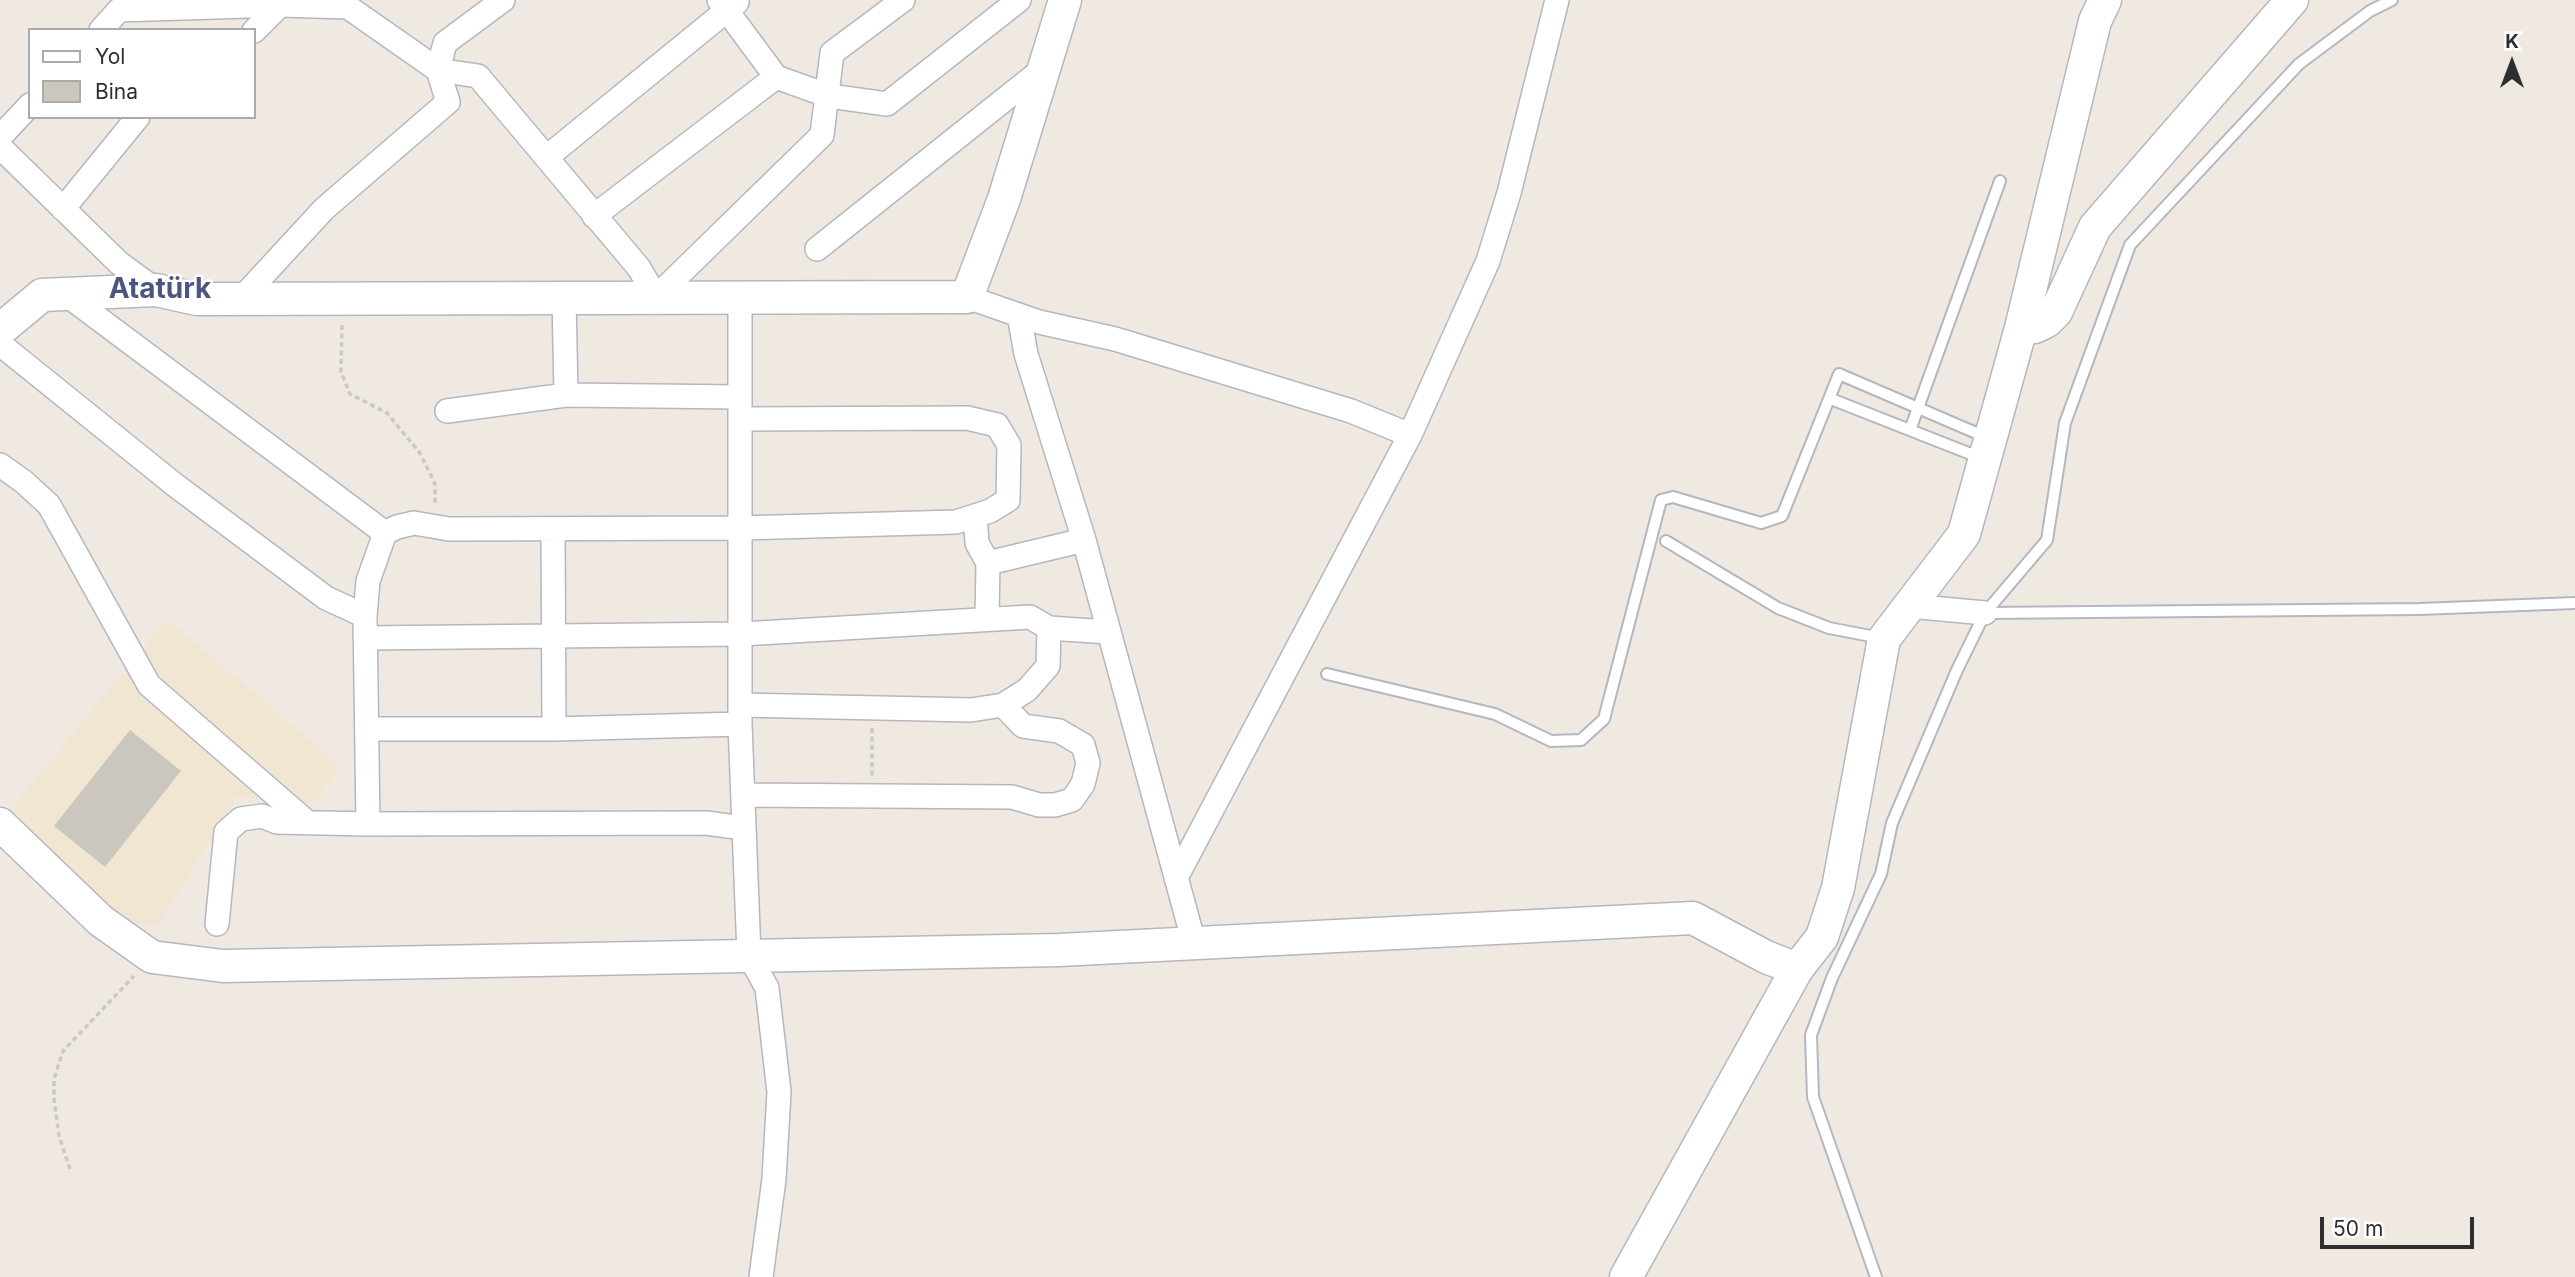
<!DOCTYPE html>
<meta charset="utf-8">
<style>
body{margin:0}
#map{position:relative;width:2575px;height:1277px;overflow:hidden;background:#efe9e1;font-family:Inter,sans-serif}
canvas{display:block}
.legend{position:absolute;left:28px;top:28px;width:228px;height:91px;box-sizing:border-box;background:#fff;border:2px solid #ababab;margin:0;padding:9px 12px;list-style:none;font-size:21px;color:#2e2e2e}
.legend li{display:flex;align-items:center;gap:14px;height:35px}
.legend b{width:35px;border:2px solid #ababab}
.north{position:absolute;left:2477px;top:28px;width:70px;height:70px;-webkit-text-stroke:5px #fff;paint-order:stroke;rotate:0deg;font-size:19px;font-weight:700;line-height:28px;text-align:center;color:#2e2e2e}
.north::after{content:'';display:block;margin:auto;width:24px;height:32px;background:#2e2e2e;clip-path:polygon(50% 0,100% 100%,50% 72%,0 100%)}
.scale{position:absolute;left:2320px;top:1217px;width:154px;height:32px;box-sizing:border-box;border:4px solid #2e2e2e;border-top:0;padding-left:9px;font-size:21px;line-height:24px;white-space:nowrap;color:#2e2e2e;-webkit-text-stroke:5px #fff;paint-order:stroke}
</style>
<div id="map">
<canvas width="2575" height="1277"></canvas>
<ul class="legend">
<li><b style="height:9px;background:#fff"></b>Yol</li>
<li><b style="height:19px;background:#cbc7bf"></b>Bina</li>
</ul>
<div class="north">K</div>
<div class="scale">50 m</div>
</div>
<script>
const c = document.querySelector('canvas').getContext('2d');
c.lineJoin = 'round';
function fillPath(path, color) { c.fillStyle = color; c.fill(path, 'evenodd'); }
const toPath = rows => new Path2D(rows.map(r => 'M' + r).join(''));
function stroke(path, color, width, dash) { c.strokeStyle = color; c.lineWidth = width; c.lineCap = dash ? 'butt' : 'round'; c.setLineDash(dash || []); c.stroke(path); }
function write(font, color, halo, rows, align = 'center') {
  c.font = font + ' Inter,sans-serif'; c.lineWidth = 5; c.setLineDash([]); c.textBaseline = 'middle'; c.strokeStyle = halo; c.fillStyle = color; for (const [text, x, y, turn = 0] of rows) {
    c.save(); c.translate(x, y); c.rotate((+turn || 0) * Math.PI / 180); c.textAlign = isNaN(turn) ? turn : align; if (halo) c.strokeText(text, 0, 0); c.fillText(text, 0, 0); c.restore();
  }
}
fillPath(toPath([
 [167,619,340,766,314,804,236,797,158,926,111,919,2,820]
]), '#f0e6d1');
fillPath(toPath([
 [130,730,181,771,105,867,54,826]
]), '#cbc7bf');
const lane = toPath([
 [1831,399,1981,458],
 [1910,430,2000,181],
 [1666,541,1778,608,1829,628,1881,638],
 [1985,613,2419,609,2575,603],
 [1327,674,1495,714,1551,741,1581,740,1604,719,1661,500,1673,497,1761,523,1782,516,1839,374,1988,438],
 [1876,1277,1813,1097,1811,1035,1832,978,1881,874,1892,823,1957,670,1985,613,2047,540,2065,423,2130,245,2299,64,2370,11,2392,0]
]);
const street = toPath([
 [719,0,776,77,829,96,887,104,1019,0],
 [101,30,119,10,280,5,348,7,438,70,478,76,639,268,656,297,822,135,832,53,903,0],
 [254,31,280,5],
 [0,137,30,105],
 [0,147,119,263,156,290],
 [547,157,737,2],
 [63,209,138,117],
 [594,216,776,77],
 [817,249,1044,68],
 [67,295,385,533],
 [740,296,740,724,749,955,767,988,779,1092,774,1179,761,1277],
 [564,297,566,395],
 [967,297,1039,322,1115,339,1351,411,1410,435],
 [241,299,324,209,448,102,438,70,445,43,503,0],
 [1019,315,1026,354,1084,540,1194,943],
 [0,344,175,485,326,598,365,616],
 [447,411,566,395,740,397],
 [0,465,24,482,49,505,149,685,308,823],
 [975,516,977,543,988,563],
 [553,529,554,729],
 [1909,606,1985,613],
 [987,618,988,563,1084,540],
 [1049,628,1108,632],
 [365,638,742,634,1030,617,1049,628,1048,666,1027,690,1003,705,971,710,742,705],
 [368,729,554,729,740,724],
 [743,795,1012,797,1039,805,1055,805,1072,800,1083,784,1088,763,1083,745,1059,731,1023,726,1003,705],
 [368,824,365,616,368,581,385,533,397,527,414,523,449,529,741,528,956,522,990,511,1008,500,1009,445,997,425,967,418,740,419],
 [1176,878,1410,435,1488,261,1509,193,1557,0],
 [217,924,226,832,241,819,262,816,277,822,368,824,706,823,743,828]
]);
const secondary = toPath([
 [2021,328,2095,21,2105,0],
 [0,330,42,295,156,290,197,299,967,297,1004,199,1065,0],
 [0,824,101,921,152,957,223,966,1059,950,1693,918,1766,957,1797,969,1822,937,1838,888,1884,639,1964,534,2021,328,2035,327,2047,321,2056,312,2095,227,2292,0],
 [1626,1277,1797,969]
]);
stroke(lane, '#b4b7c1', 14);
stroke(street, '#b4b7c1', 26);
stroke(secondary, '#b4b7c1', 35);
stroke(toPath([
 [342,325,341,372,350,394,387,413,420,453,435,484,435,505],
 [872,728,872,776],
 [70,1169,59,1136,54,1099,54,1079,63,1051,134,976]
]), '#c9c9c9', 3.5, [5, 3.5]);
stroke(lane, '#fff', 10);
stroke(street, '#fff', 23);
stroke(secondary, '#fff', 32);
write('bold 28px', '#4d5680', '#fff', [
 ["Atatürk",160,290]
]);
</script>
